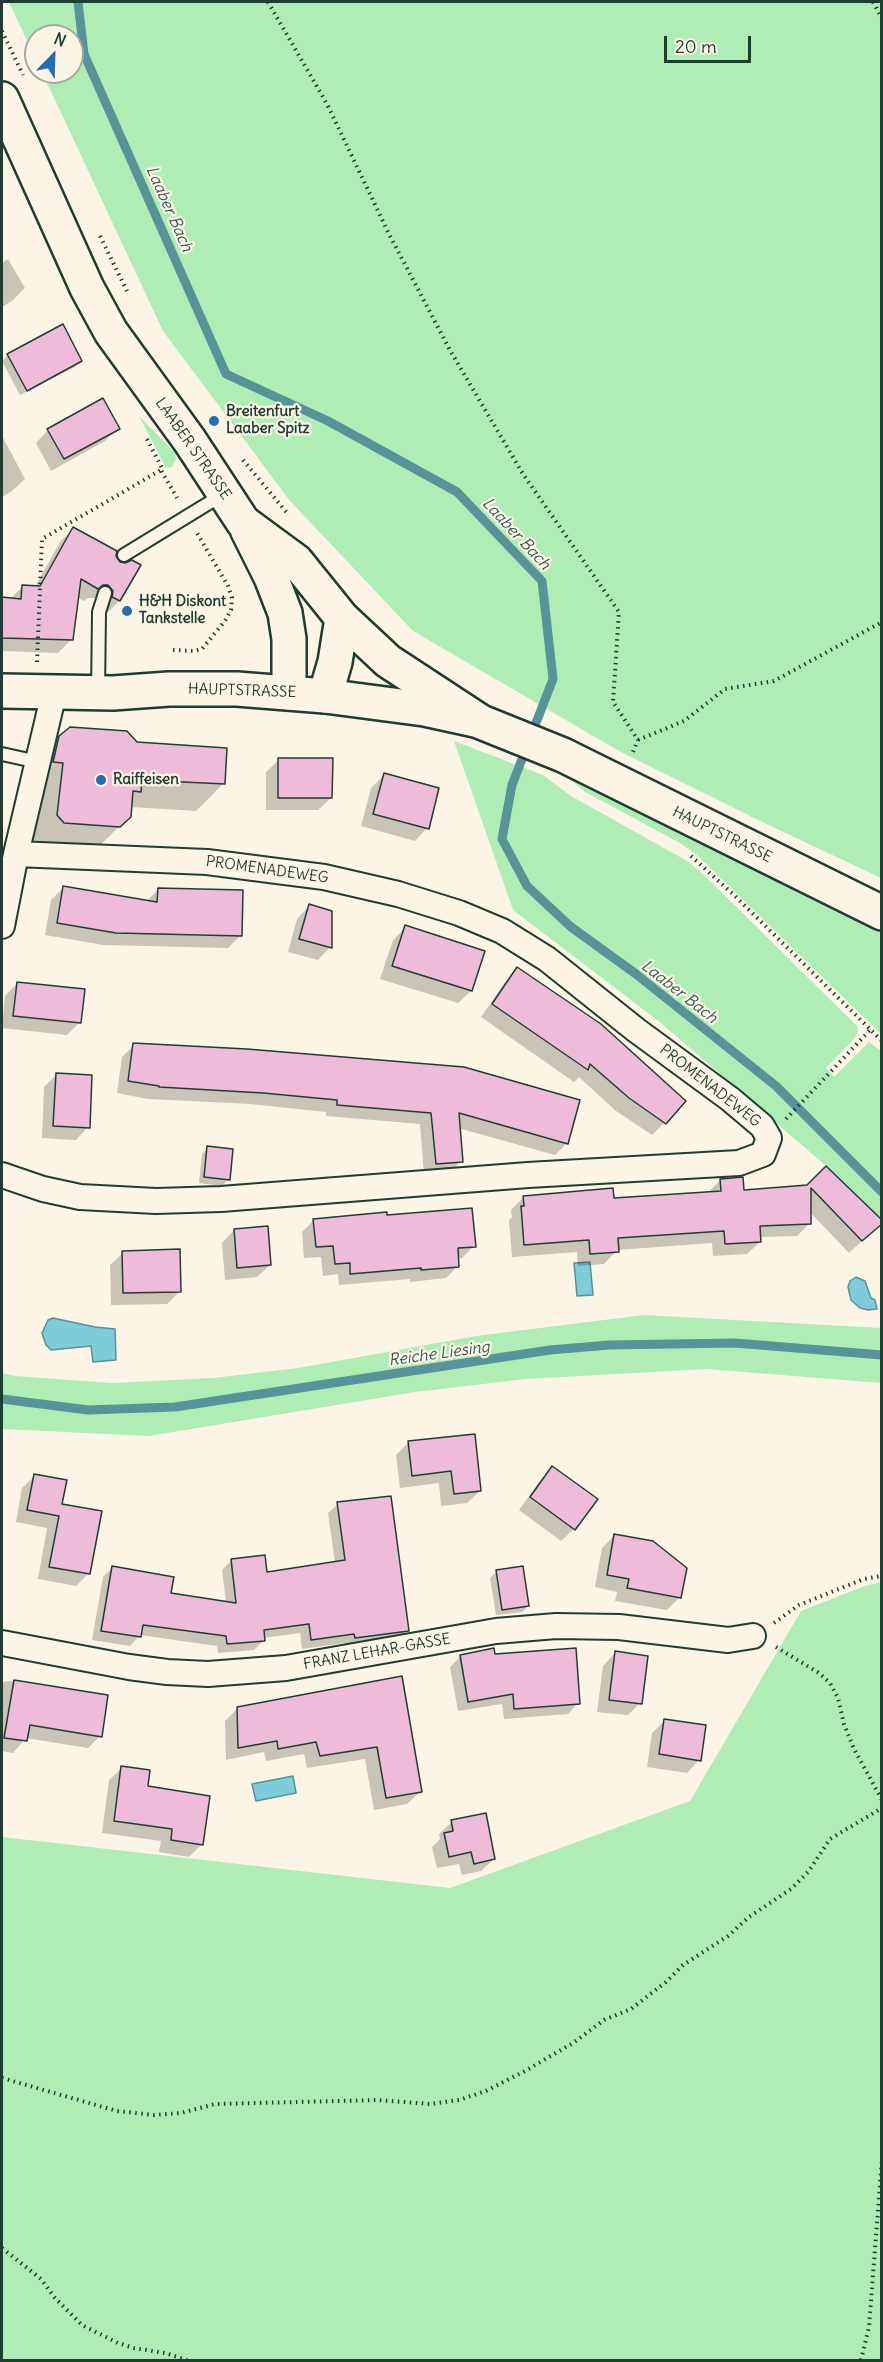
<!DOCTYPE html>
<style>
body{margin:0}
#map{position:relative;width:883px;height:2362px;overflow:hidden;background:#fcf5e5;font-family:Delius,sans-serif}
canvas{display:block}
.frame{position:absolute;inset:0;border:3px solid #1f3d34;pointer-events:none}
.north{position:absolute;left:24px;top:24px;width:60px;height:60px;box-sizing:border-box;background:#fcf5e5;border:2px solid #a4ab9e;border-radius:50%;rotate:23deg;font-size:16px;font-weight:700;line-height:24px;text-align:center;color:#1f3d34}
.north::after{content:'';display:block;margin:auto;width:21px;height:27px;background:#1f6fb2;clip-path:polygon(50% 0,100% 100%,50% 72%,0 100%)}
.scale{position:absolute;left:664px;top:36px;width:87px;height:27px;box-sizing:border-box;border:3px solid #1f3d34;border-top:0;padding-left:8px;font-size:18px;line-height:21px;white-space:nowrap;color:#1f3d34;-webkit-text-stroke:4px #fcf5e5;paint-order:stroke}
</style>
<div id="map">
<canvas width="883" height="2362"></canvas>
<div class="frame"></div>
<div class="north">N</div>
<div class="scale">20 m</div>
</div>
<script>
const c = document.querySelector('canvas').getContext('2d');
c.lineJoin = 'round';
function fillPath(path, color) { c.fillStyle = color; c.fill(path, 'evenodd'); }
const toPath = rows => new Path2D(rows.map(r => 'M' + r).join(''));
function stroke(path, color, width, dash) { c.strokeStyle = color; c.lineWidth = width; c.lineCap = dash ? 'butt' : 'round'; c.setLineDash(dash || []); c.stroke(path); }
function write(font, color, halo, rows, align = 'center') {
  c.font = font + ' Delius,sans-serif'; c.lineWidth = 4.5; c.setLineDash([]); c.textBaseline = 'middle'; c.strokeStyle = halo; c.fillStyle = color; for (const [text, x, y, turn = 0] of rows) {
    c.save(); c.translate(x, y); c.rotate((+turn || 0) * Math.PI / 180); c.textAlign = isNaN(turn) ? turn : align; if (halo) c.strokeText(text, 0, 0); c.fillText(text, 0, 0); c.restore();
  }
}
fillPath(toPath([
 [9,2,881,2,881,878,758,820,619,751,413,631,290,501,163,331,42,72,72,72,72,36,36,36,36,60],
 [139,416,175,453,176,459,172,467,166,468],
 [454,741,543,775,571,796,689,862,706,877,858,1027,858,1032,855,1038,826,1068,834,1077,869,1042,881,1051,881,1220,826,1166,661,1023,513,910],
 [569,778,881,931,881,1034,698,856,680,843,585,792],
 [644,1315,881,1328,881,1383,707,1369,526,1379,415,1392,149,1436,2,1429,2,1373,15,1376,112,1383,213,1378,298,1368,476,1336],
 [881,1582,881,2360,2,2360,2,1837,450,1888,690,1801,801,1611,865,1586]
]), '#afedb4');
const water = toPath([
 [590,1262,593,1295,577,1296,574,1263,590,1262],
 [856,1277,865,1281,871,1298,875,1300,877,1309,868,1310,860,1308,851,1300,848,1287,850,1281,856,1277],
 [53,1318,95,1327,115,1329,116,1360,93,1362,91,1346,51,1350,46,1345,42,1333,48,1320,53,1318],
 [293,1776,296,1793,256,1801,252,1784,293,1776]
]);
fillPath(water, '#7dccda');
stroke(water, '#579398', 1.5);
fillPath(toPath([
 [8,259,25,288,12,301,2,307,2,263],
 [8,355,81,361,75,367,20,395,2,361],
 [118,428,105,441,51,471,36,443,48,430],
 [2,436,25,479,12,491,2,497],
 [73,529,119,601,106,614,100,610,100,604,95,598,88,598,84,601,77,597,71,640,58,653,2,651,2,599,10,599,23,586,35,587,60,542],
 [60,737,137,744,223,784,196,811,130,807,130,816,92,853,30,843,32,765],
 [279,760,331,798,318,810,266,810,266,772],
 [384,775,427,828,415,841,361,826,371,788],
 [64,887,147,901,158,889,241,935,228,948,103,945,45,935,51,900],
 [309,906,330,947,318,960,288,952,297,919],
 [406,927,483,952,471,991,458,1003,380,979,393,940],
 [518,969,664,1123,652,1135,616,1111,579,1077,574,1082,481,1017,505,982],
 [17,983,80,1022,67,1035,2,1028,5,996],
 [134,1045,247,1050,567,1143,555,1155,458,1128,461,1161,449,1173,424,1175,420,1124,326,1116,326,1112,250,1104,148,1099,117,1093,122,1057],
 [57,1074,88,1127,76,1140,42,1138,44,1087],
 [208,1148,228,1179,222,1186,199,1183,202,1154],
 [826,1168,869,1234,849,1253,810,1212,810,1223,797,1236,759,1237,760,1242,747,1254,713,1256,712,1243,617,1250,604,1264,578,1266,577,1252,512,1257,509,1220,512,1217,511,1210,524,1197,613,1200,708,1193,720,1180,743,1191,807,1186],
 [386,1216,474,1246,462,1258,457,1259,458,1266,446,1278,410,1282,410,1279,339,1285,338,1274,323,1276,321,1257,304,1258,302,1232,314,1220],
 [234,1230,270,1265,257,1277,225,1280,222,1243],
 [123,1253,180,1291,167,1304,111,1305,110,1265],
 [474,1435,480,1491,467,1503,441,1506,439,1483,400,1488,396,1455,408,1443],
 [552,1468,574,1529,561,1541,519,1510,540,1481],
 [35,1476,60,1505,100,1513,88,1574,76,1586,38,1579,47,1528,16,1522,22,1488],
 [338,1504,407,1630,397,1640,345,1647,345,1643,302,1649,300,1633,263,1638,264,1640,254,1650,218,1653,217,1646,140,1635,130,1646,92,1640,103,1577,113,1567,170,1594,226,1602,222,1570,232,1560,266,1574,335,1563,328,1513],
 [614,1536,680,1597,667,1610,615,1601,617,1592,595,1587,602,1548],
 [496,1572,528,1606,522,1612,496,1615,490,1578],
 [615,1653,640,1703,628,1715,597,1712,603,1666],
 [461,1656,494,1656,578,1703,568,1714,504,1719,502,1704,458,1711,450,1667],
 [401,1678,420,1792,407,1804,374,1810,365,1759,307,1768,304,1754,266,1761,264,1752,226,1760,225,1721,238,1708],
 [10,1681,107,1696,100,1736,88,1748,26,1738,13,1753,2,1751,2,1682],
 [665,1720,699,1760,687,1773,647,1767,652,1733],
 [122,1768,146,1788,202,1844,189,1857,159,1852,161,1841,102,1833,109,1780],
 [452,1822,494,1859,481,1871,462,1875,459,1864,437,1868,432,1847,440,1839,439,1834]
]), '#0003');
stroke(toPath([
 [78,2,84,54,226,374,328,421,457,492,542,581,553,679,512,785,502,839,527,886,571,927,636,974,776,1086,882,1192],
 [2,1399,88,1410,175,1407,550,1350,609,1345,735,1343,882,1355]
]), '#579398', 9);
const building = toPath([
 [63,324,82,361,27,391,7,354,63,324],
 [103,398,120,429,64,459,47,429,103,398],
 [73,527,117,551,116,556,120,562,125,563,132,560,141,565,120,601,112,597,113,591,108,585,103,585,98,589,81,579,73,640,2,638,2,597,21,599,22,585,40,586,73,527],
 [70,727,127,731,137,742,227,748,225,784,142,780,141,792,133,791,131,817,120,827,64,823,57,815,63,763,53,762,59,736,70,727],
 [278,758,333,758,332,798,278,798,278,758],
 [384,773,439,788,429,829,373,814,384,773],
 [63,886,157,902,158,888,243,890,242,936,116,933,57,923,63,886],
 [309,904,332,911,332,948,299,939,309,904],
 [405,925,485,951,472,991,392,966,405,925],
 [517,967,601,1024,686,1101,666,1124,629,1098,590,1064,588,1070,492,1004,517,967],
 [17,982,85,989,81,1023,13,1016,17,982],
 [133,1043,247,1049,464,1067,580,1100,568,1144,459,1113,463,1162,436,1164,431,1113,337,1105,337,1100,263,1093,159,1087,159,1086,128,1081,133,1043],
 [56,1073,92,1075,90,1128,53,1126,56,1073],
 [207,1146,233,1149,230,1180,204,1177,207,1146],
 [826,1166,882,1220,882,1224,862,1241,811,1188,811,1224,760,1226,761,1242,725,1244,724,1231,618,1238,619,1252,590,1254,589,1240,524,1245,521,1206,524,1206,523,1196,613,1188,614,1198,721,1191,720,1179,743,1177,744,1190,807,1185,826,1166],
 [472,1208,476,1247,458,1248,459,1267,421,1270,421,1268,350,1274,350,1263,335,1264,333,1246,316,1247,313,1219,387,1212,387,1215,472,1208],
 [268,1226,271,1265,237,1268,234,1229,268,1226],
 [180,1249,181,1292,123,1293,122,1251,180,1249],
 [475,1434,481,1491,454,1494,451,1471,412,1476,408,1441,475,1434],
 [552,1466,598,1499,575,1530,530,1497,552,1466],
 [34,1474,67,1480,62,1504,102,1511,90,1574,49,1567,59,1516,27,1510,34,1474],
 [391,1496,409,1631,355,1638,354,1634,311,1640,309,1624,264,1630,265,1641,227,1644,226,1636,143,1625,141,1637,101,1631,112,1566,174,1577,171,1593,236,1603,231,1559,265,1555,267,1572,345,1560,337,1502,391,1496],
 [614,1534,653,1541,687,1568,681,1598,627,1588,629,1579,607,1575,614,1534],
 [523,1566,529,1606,502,1610,496,1570,523,1566],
 [494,1648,495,1654,576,1648,580,1704,514,1709,513,1694,468,1702,460,1655,494,1648],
 [615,1651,648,1656,642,1704,609,1700,615,1651],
 [402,1676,422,1792,386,1798,377,1747,320,1756,316,1742,278,1749,277,1741,238,1748,237,1707,402,1676],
 [14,1680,108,1695,102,1737,30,1725,27,1741,4,1738,14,1680],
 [664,1719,706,1725,701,1761,659,1754,664,1719],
 [121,1766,150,1770,148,1786,210,1796,203,1845,171,1840,172,1829,114,1821,121,1766],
 [486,1813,495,1859,474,1864,471,1852,449,1857,444,1833,453,1831,451,1820,486,1813]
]);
fillPath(building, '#eebbd9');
stroke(building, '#1f3d34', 1.5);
const service = toPath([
 [124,555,222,495],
 [98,693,99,612,105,593],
 [2,754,38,762]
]);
const minor = toPath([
 [2,926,16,854,54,693],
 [2,1175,43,1189,80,1197,156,1201,221,1199,528,1175,739,1163,763,1154,769,1138,762,1126,730,1099,636,1030,547,959,502,931,459,913,398,894,324,877,207,862,16,854],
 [2,1643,129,1667,167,1672,208,1674,286,1668,496,1631,556,1626,619,1627,728,1640,753,1636]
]);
const secondary = toPath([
 [2,691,113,693,169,689,237,689,325,696,424,709,479,721]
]);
const primary = toPath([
 [2,99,87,288,111,332,190,441,243,522,296,561,342,618,388,661,481,722,563,755,882,913],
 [247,529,271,577,285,613,289,639,289,693],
 [325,696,335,662,342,618]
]);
stroke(service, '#1f3d34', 16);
stroke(minor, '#1f3d34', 28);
stroke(secondary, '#1f3d34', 38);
stroke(primary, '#1f3d34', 38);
stroke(toPath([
 [268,2,327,104,390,236,451,352,523,474,619,612,613,702,638,740,632,754],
 [873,2,882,19],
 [2,31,23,75],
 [100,236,127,291],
 [147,439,162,468,161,470,177,498],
 [243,460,288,514],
 [173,650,194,651,202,649,225,621,231,610,232,598,228,586,197,533],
 [37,662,42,539,161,470],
 [638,740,684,721,725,689,774,681,882,622],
 [691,856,734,895,882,1041],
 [786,1119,870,1030],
 [774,1623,799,1605,864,1579,882,1576],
 [776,1647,819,1673,830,1683,838,1698,844,1724,854,1749,882,1800],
 [2,2078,117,2111,154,2115,181,2113,215,2104,378,2100,430,2104,459,2100,486,2091,525,2071,573,2043,604,2020,631,2009,666,1982,683,1965,728,1936,749,1917,791,1889,808,1872,830,1839,882,1808],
 [2,2248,41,2279,55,2298,82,2325,118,2343,134,2348,165,2353,187,2360],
 [861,2360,869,2327,882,2159]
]), '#1f3d34', 4, [1.5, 4.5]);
stroke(service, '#fcf5e5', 12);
stroke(minor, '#fcf5e5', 24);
stroke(secondary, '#fcf5e5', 33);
stroke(primary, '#fcf5e5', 33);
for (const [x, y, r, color] of [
 [214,421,6,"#1f6fb2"],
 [127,611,6,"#1f6fb2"],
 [101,780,6,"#1f6fb2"]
]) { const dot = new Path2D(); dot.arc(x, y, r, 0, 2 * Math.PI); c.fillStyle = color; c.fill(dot); stroke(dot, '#fcf5e5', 2); }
write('bold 15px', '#1f3d34', '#fcf5e5', [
 ["Breitenfurt",226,412],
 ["Laaber Spitz",226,429],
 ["H&H Diskont",139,602],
 ["Tankstelle",139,619],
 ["Raiffeisen",113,780]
], 'left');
write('15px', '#1f3d34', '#fcf5e5', [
 ["LAABER STRASSE",193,449,55],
 ["HAUPTSTRASSE",242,691,2],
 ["HAUPTSTRASSE",722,835,26],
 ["PROMENADEWEG",267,870,8],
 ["PROMENADEWEG",710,1086,38],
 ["FRANZ LEHAR-GASSE",377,1652,-10]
]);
write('italic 16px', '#325a55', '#fcf5e5', [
 ["Laaber Bach",169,209,66],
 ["Laaber Bach",516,534,47],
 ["Laaber Bach",679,992,38],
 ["Reiche Liesing",439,1354,-8]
]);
</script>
